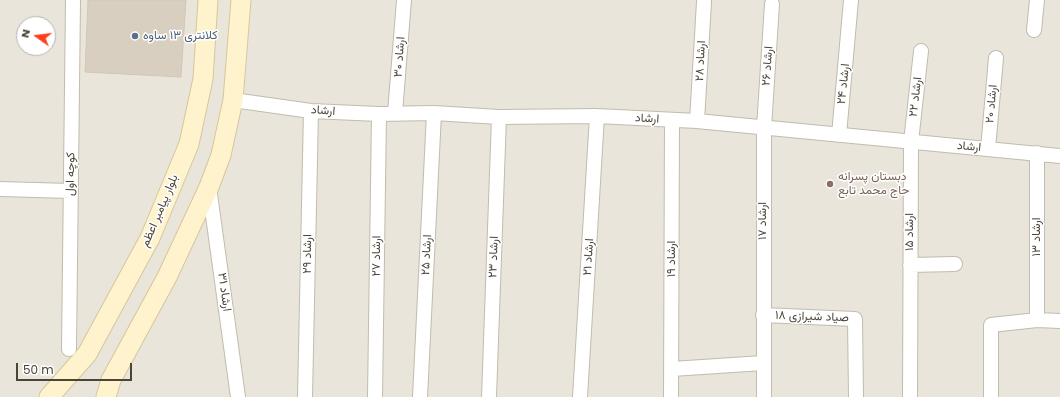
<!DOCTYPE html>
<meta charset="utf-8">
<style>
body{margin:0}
#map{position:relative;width:1060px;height:397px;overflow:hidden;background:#f6f3ec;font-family:Poppins,sans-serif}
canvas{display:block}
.north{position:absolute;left:16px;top:16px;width:40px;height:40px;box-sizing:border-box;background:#fff;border:1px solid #b7b4b0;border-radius:50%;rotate:284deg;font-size:11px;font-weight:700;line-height:16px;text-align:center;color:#4b4439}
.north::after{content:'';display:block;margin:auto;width:14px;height:18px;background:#fc3f1d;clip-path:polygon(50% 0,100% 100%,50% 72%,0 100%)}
.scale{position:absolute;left:16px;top:363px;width:116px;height:18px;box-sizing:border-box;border:2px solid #4b4439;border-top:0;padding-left:5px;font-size:12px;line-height:14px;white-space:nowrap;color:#4b4439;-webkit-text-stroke:3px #fff;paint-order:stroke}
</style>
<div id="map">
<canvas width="1060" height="397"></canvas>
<div class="north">N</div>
<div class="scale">50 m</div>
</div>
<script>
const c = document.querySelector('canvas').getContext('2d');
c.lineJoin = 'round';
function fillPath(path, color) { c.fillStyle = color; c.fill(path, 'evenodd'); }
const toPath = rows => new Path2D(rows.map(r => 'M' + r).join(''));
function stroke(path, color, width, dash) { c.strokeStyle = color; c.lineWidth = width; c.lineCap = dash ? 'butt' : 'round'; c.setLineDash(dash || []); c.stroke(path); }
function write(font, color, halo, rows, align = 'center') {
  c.font = font + ' Poppins,Vazirmatn,sans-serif'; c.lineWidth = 3; c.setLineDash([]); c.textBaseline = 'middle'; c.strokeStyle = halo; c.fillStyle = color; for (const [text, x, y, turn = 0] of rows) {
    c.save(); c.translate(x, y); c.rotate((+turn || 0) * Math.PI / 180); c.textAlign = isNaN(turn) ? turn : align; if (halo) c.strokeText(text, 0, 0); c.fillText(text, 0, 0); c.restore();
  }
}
fillPath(toPath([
 [0,0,1060,0,1060,397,0,397],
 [24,24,48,24,48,48,24,48]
]), '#eae5da');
const building = toPath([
 [88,0,186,0,181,77,85,72,88,0]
]);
fillPath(building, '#d8cfc1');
stroke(building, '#d3c7b4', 1);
const street = toPath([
 [1034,30,1037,0],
 [233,100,311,111,379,114,434,113,499,117,597,116,697,121,1060,156],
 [395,113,404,0],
 [697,121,704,2],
 [839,135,851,0],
 [988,149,996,58],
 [1037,153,1037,320],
 [209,187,238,397],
 [0,189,71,191],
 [910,265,955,264],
 [763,315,855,319,856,397],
 [69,349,73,0],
 [672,369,763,363],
 [305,397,311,111],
 [375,397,379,114],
 [420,397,434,113],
 [489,397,499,117],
 [580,397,597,116],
 [671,397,672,120],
 [764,397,764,128,772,4],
 [910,397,911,142,921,51],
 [991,397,991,325,1037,320,1060,321]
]);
const secondary = toPath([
 [49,397,87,354,150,238,189,144,203,79,208,0],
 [106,397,111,380,167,277,209,187,221,155,233,100,241,0]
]);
stroke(street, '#c2bbae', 16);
stroke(secondary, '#d6c79b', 21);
stroke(street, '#fff', 14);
stroke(secondary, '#fff3cd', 19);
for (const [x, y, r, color] of [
 [135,36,4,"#5c6f8a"],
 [830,184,4,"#8d6e63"]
]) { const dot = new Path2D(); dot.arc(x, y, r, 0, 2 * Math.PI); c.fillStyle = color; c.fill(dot); stroke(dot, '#fff', 1.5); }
write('12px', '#4e5e75', '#fff', [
 ["کلانتری ۱۳ ساوه",143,36]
], 'left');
write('12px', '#4b4439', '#fff', [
 ["ارشاد ۳۰",400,57,-86],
 ["ارشاد ۲۸",701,61,-87],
 ["ارشاد ۲۶",768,66,-86],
 ["ارشاد ۲۴",844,84,-84],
 ["ارشاد ۲۲",916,97,-83],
 ["ارشاد ۲۰",992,104,-85],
 ["ارشاد",323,111,4],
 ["ارشاد",647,119,3],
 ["ارشاد",969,147,5],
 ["کوچه اول",71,174,-89],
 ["بلوار پیامبر اعظم",160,211,-67],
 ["ارشاد ۱۷",763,221,-90],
 ["ارشاد ۱۵",910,232,-90],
 ["ارشاد ۱۳",1037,237,-90],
 ["ارشاد ۲۹",308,254,-89],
 ["ارشاد ۲۵",427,255,-87],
 ["ارشاد ۲۷",377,256,-89],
 ["ارشاد ۲۳",494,257,-88],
 ["ارشاد ۲۱",589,257,-86],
 ["ارشاد ۱۹",672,259,-90],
 ["ارشاد ۳۱",224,292,82],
 ["صیاد شیرازی ۱۸",812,317,2]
]);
write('12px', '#785e54', '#fff', [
 ["دبستان پسرانه",838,177],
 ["حاج محمد تابع",838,191]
], 'left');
</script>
